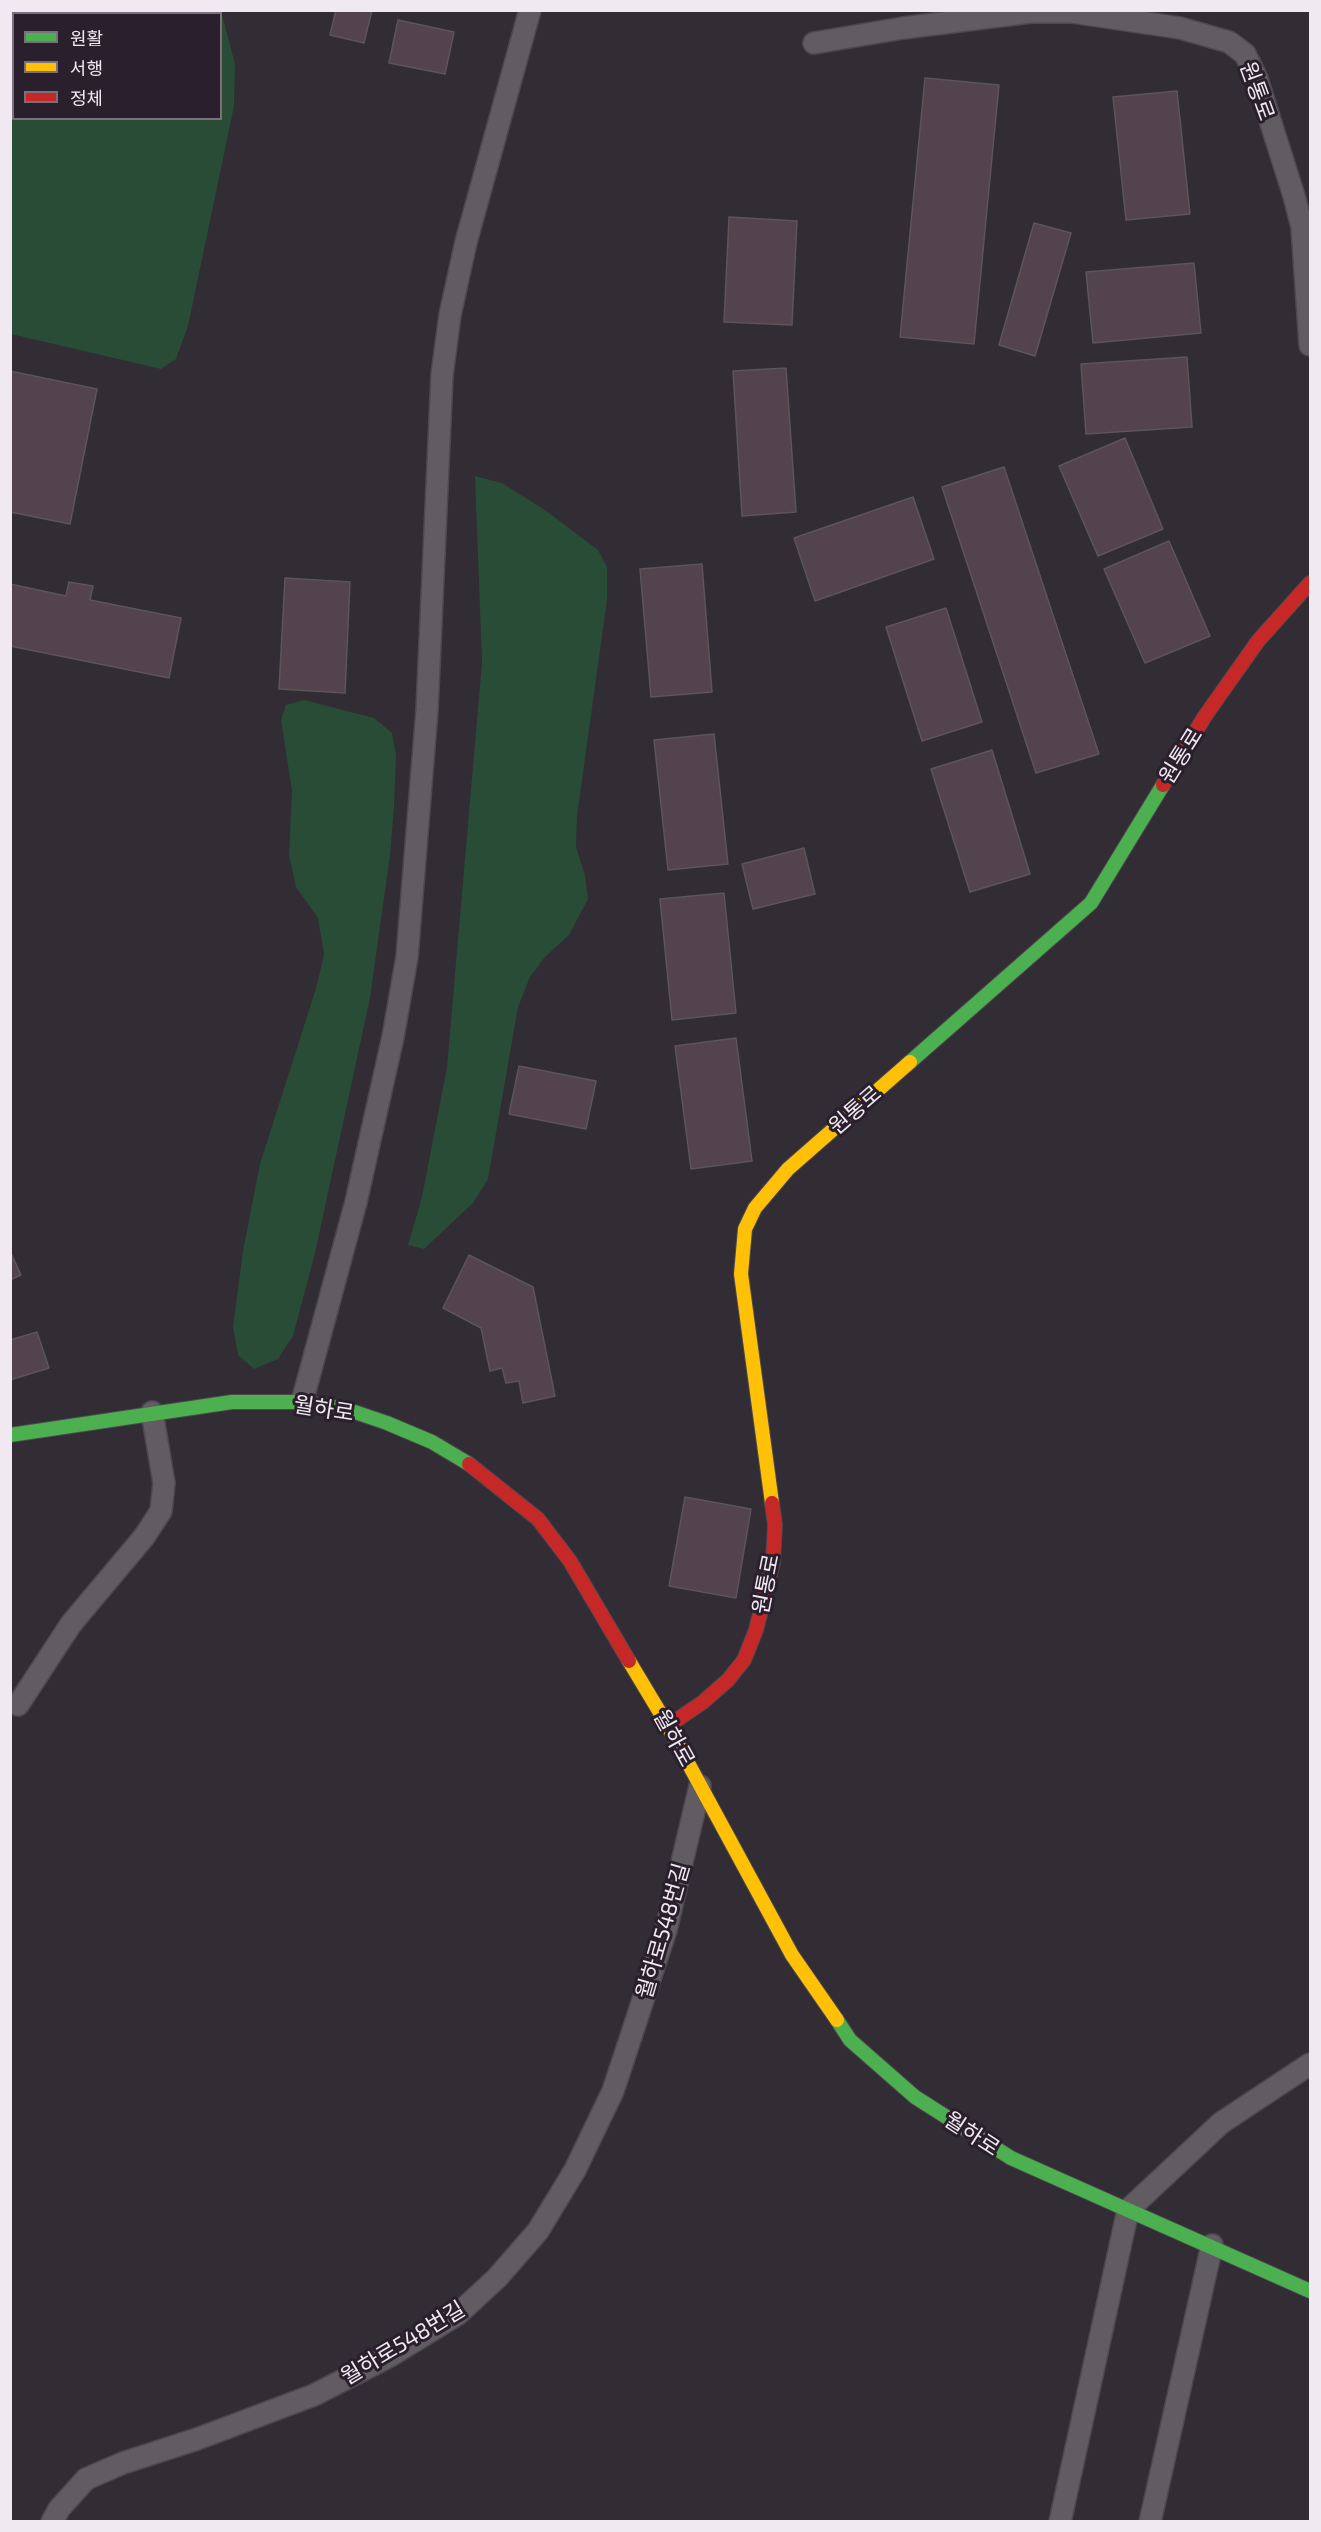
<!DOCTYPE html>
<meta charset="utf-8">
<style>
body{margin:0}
#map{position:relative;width:1321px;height:2532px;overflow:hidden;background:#322c34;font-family:"Exo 2","Noto Sans KR",sans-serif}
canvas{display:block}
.frame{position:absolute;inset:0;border:12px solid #f0e9f1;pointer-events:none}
.legend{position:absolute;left:12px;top:12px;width:210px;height:108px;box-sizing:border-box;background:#2a202d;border:2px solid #79707b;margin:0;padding:8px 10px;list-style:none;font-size:18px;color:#f0e9f1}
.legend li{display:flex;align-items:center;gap:12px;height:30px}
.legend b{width:30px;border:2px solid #79707b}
</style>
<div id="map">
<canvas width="1321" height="2532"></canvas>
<div class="frame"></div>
<ul class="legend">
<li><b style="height:8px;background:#4caf50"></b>원활</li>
<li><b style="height:8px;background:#ffc107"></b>서행</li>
<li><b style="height:8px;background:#c62828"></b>정체</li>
</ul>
</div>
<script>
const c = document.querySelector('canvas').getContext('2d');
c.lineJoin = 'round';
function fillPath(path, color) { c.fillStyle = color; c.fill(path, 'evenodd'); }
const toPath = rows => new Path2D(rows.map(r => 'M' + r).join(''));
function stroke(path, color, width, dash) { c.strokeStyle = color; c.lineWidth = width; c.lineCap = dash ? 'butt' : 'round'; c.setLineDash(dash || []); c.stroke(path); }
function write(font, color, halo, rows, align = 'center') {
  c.font = font + ' "Exo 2","Noto Sans KR",sans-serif'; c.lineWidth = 6; c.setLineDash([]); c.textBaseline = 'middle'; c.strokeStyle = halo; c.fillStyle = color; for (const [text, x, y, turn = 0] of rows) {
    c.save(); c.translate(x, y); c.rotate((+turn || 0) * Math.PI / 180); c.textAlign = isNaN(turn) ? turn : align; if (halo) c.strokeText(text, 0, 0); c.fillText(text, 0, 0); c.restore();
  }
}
fillPath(toPath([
 [11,10,221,11,235,64,234,106,188,326,176,359,161,369,11,334],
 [14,14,220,14,220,118,14,118],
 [475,476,502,483,545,510,598,550,607,567,607,600,577,816,576,847,585,875,588,899,569,935,545,957,530,977,518,1007,488,1179,473,1203,424,1249,408,1245,422,1197,447,1067,482,662],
 [304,700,374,718,392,733,396,755,394,807,390,855,370,998,315,1253,293,1336,278,1359,254,1369,238,1355,233,1327,243,1251,260,1164,317,985,324,954,318,918,296,887,289,855,292,791,281,720,286,705]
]), '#284c36');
const building = toPath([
 [336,10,372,10,364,43,330,35,336,10],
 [398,20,454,32,445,74,389,63,398,20],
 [925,78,999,85,974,344,900,337,925,78],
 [1177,91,1190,214,1126,220,1113,97,1177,91],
 [729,217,797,221,792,325,724,322,729,217],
 [1034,223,1071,233,1035,356,999,345,1034,223],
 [1194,263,1201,333,1093,343,1086,272,1194,263],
 [1187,357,1192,427,1086,434,1081,364,1187,357],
 [786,368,796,512,742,516,733,371,786,368],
 [10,371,97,389,70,524,10,512,10,371],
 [1125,438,1163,529,1098,556,1059,466,1125,438],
 [1004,467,1099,754,1036,773,942,487,1004,467],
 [913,497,934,559,815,601,794,538,913,497],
 [1169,541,1210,636,1145,663,1104,569,1169,541],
 [702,564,712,692,651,697,640,569,702,564],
 [285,578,350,582,345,693,279,689,285,578],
 [69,582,93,586,90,600,181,618,169,678,10,646,10,584,66,596,69,582],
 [946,608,982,722,922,741,886,627,946,608],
 [714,734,728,864,668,870,654,740,714,734],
 [992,750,1030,874,970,892,931,769,992,750],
 [804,848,815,894,753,909,742,864,804,848],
 [724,893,736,1013,672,1020,660,899,724,893],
 [736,1038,752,1161,691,1169,675,1046,736,1038],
 [519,1066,596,1081,586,1129,509,1114,519,1066],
 [10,1251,21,1275,10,1280,10,1251],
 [469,1255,533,1287,555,1396,523,1403,519,1381,506,1383,502,1368,490,1371,481,1328,443,1308,469,1255],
 [37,1332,49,1368,10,1380,10,1340,37,1332],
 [685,1497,751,1509,736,1598,669,1586,685,1497]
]);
fillPath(building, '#52434c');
stroke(building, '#5c555a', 1.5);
const lane = toPath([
 [814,43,903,28,1031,12,1072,12,1180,28,1229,42,1245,54,1257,79,1294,196,1302,227,1310,345],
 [302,1402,356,1202,393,1037,407,957,427,710,442,375,450,315,466,242,530,10],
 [18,1705,71,1624,144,1537,161,1511,164,1483,152,1412],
 [52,2522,59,2509,86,2479,123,2463,197,2439,314,2395,390,2356,458,2314,497,2278,538,2231,575,2170,613,2091,666,1930,700,1786],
 [1060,2522,1128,2210,1221,2123,1310,2064],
 [1150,2522,1212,2245]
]);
const fast = toPath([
 [910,1062,1091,903,1163,785],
 [10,1435,232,1402,302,1402,346,1409,387,1423,432,1442,469,1464],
 [837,2020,850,2040,915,2097,1011,2158,1310,2291]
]);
const slow = toPath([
 [772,1503,741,1274,745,1229,755,1208,788,1169,910,1062],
 [629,1661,668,1726,792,1955,837,2020]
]);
const jam = toPath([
 [1163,785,1205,716,1258,641,1310,583],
 [469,1464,538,1519,570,1561,629,1661],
 [668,1726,703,1702,728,1680,744,1660,756,1630,773,1562,775,1525,772,1503]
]);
stroke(lane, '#4d484f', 24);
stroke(fast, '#4d484f', 16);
stroke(slow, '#4d484f', 16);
stroke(jam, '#4d484f', 16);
stroke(lane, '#615c62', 21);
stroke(fast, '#4caf50', 14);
stroke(slow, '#ffc107', 14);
stroke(jam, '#c62828', 14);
write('22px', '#f0e9f1', '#2a202d', [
 ["원통로",1257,91,70],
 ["원통로",1181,756,-58],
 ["원통로",855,1110,-41],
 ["월하로",324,1409,9],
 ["원통로",766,1584,-79],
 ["월하로",674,1738,61],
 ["월하로548번길",663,1931,-74],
 ["월하로",972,2134,33],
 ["월하로548번길",403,2343,-31]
]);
</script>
